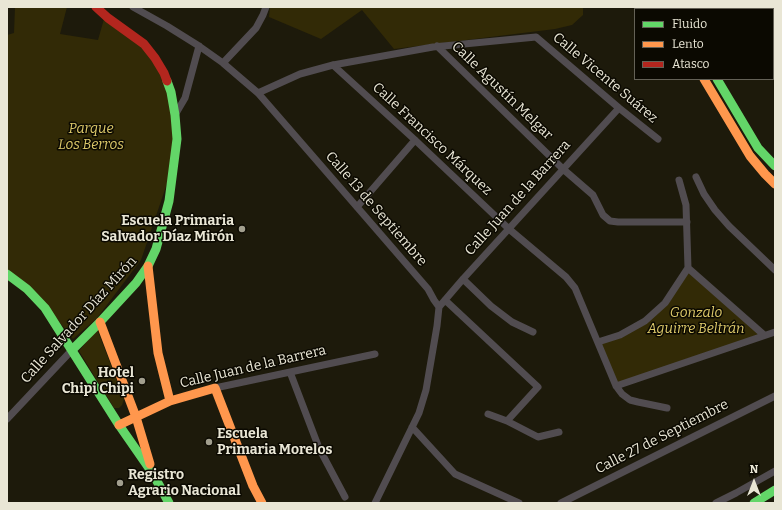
<!DOCTYPE html>
<meta charset="utf-8">
<style>
body{margin:0}
#map{position:relative;width:782px;height:510px;overflow:hidden;background:#1d1a0b;font-family:Bitter,serif}
canvas{display:block}
.frame{position:absolute;inset:0;border:8px solid #e9e6d5;pointer-events:none}
.legend{position:absolute;left:634px;top:8px;width:140px;height:72px;box-sizing:border-box;background:#0b0901;border:1px solid #646156;margin:0;padding:5px 7px;list-style:none;font-size:12px;color:#e9e6d5}
.legend li{display:flex;align-items:center;gap:8px;height:20px}
.legend b{width:20px;border:1px solid #646156}
.north{position:absolute;left:734px;top:462px;width:40px;height:40px;-webkit-text-stroke:3px #0b0901;paint-order:stroke;rotate:0deg;font-size:11px;font-weight:700;line-height:16px;text-align:center;color:#e9e6d5}
.north::after{content:'';display:block;margin:auto;width:14px;height:18px;background:#e9e6d5;clip-path:polygon(50% 0,100% 100%,50% 72%,0 100%)}
</style>
<div id="map">
<canvas width="782" height="510"></canvas>
<div class="frame"></div>
<ul class="legend">
<li><b style="height:5px;background:#63d668"></b>Fluido</li>
<li><b style="height:5px;background:#ff974d"></b>Lento</li>
<li><b style="height:5px;background:#b3261e"></b>Atasco</li>
</ul>
<div class="north">N</div>
</div>
<script>
const c = document.querySelector('canvas').getContext('2d');
c.lineJoin = 'round';
function fillPath(path, color) { c.fillStyle = color; c.fill(path, 'evenodd'); }
const toPath = rows => new Path2D(rows.map(r => 'M' + r).join(''));
function stroke(path, color, width, dash) { c.strokeStyle = color; c.lineWidth = width; c.lineCap = dash ? 'butt' : 'round'; c.setLineDash(dash || []); c.stroke(path); }
function write(font, color, halo, rows, align = 'center') {
  c.font = font + ' Bitter,serif'; c.lineWidth = 3; c.setLineDash([]); c.textBaseline = 'middle'; c.strokeStyle = halo; c.fillStyle = color; for (const [text, x, y, turn = 0] of rows) {
    c.save(); c.translate(x, y); c.rotate((+turn || 0) * Math.PI / 180); c.textAlign = isNaN(turn) ? turn : align; if (halo) c.strokeText(text, 0, 0); c.fillText(text, 0, 0); c.restore();
  }
}
fillPath(toPath([
 [15,7,67,7,60,34,98,40,104,19,141,41,169,86,176,157,141,260,97,318,73,339,37,294,7,270,7,35,14,33],
 [270,7,583,7,583,15,572,25,555,29,394,49,362,10,321,39,269,17],
 [688,268,764,335,616,386,598,342,645,321,665,303],
 [97,329,124,399,122,405,119,408,114,408,79,351]
]), '#322a06');
stroke(toPath([
 [133,7,167,26,199,46,223,63,258,93,357,207,428,289,434,300,439,307,437,326,426,390,419,413,375,503],
 [437,46,563,169,593,195,603,215,610,221,618,222,687,222],
 [223,63,256,28,263,15,266,7],
 [333,65,415,140,509,229,566,277,575,288,616,386,622,394,630,400,638,402,667,408],
 [258,93,300,74,333,65,433,47,536,37,619,108,658,139],
 [175,115,185,98,199,46],
 [696,177,704,194,715,210,729,226,775,270],
 [679,180,686,205,688,268],
 [357,207,415,140],
 [688,268,764,335],
 [463,279,491,306,512,322,533,332],
 [445,300,538,387,507,421],
 [439,307,463,279,619,108],
 [598,342,620,335,645,321,665,303,688,268],
 [290,372,319,448,345,497],
 [616,386,775,332],
 [215,388,375,354],
 [488,414,507,421,538,437,559,432],
 [7,419,72,350],
 [412,427,455,474,519,503],
 [561,503,775,396],
 [716,503,736,493,775,471]
]), '#514c50', 7);
stroke(toPath([
 [717,79,758,148,775,166],
 [7,274,27,289,45,308,119,425,153,474,169,503],
 [72,350,100,322,136,283,148,266,156,249,169,201,177,139,175,115,171,92,167,81],
 [754,503,775,490]
]), '#63d668', 9);
stroke(toPath([
 [662,7,663,9],
 [675,7,676,9],
 [704,79,750,156,765,174,775,184],
 [148,266,158,353,170,401],
 [100,322,136,417,150,464],
 [119,425,170,401,215,388,253,486,262,503]
]), '#ff974d', 9);
stroke(toPath([
 [96,7,108,18,144,44,155,58,164,73,167,81]
]), '#b3261e', 9);
for (const [x, y, r, color] of [
 [242,229,4,"#a29f8e"],
 [142,381,4,"#a29f8e"],
 [209,442,4,"#a29f8e"],
 [120,483,4,"#a29f8e"]
]) { const dot = new Path2D(); dot.arc(x, y, r, 0, 2 * Math.PI); c.fillStyle = color; c.fill(dot); stroke(dot, '#0b0901', 1.5); }
write('14px', '#e9e6d5', '#0b0901', [
 ["Calle Vicente Suárez",605,78,40],
 ["Calle Agustín Melgar",502,91,44],
 ["Calle Francisco Márquez",432,139,43],
 ["Calle Juan de la Barrera",518,198,-48],
 ["Calle 13 de Septiembre",376,209,49],
 ["Calle Salvador Díaz Mirón",79,320,-48],
 ["Calle Juan de la Barrera",253,367,-13],
 ["Calle 27 de Septiembre",662,437,-27]
]);
write('italic 14px', '#dcc869', '#0b0901', [
 ["Parque",91,129],
 ["Los Berros",91,145],
 ["Gonzalo",696,313],
 ["Aguirre Beltrán",696,329]
]);
write('bold 14px', '#e9e6d5', '#0b0901', [
 ["Escuela Primaria",234,221],
 ["Salvador Díaz Mirón",234,237],
 ["Hotel",134,373],
 ["Chipi Chipi",134,389],
 ["Escuela",217,434,"left"],
 ["Primaria Morelos",217,450,"left"],
 ["Registro",128,475,"left"],
 ["Agrario Nacional",128,491,"left"]
], 'right');
</script>
